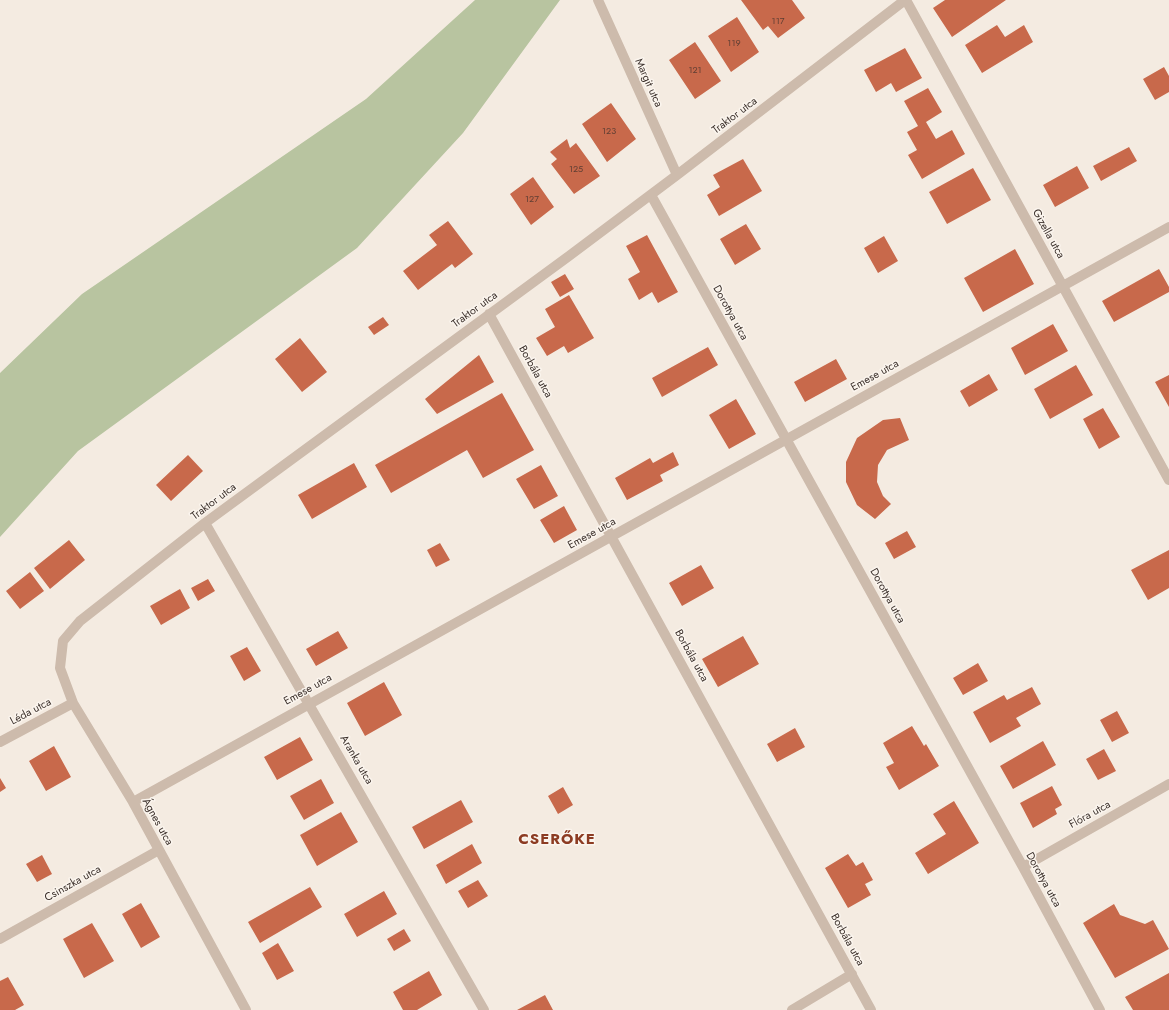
<!DOCTYPE html>
<meta charset="utf-8">
<style>
body{margin:0}
canvas{display:block;background:#f4ebe1}
</style>
<canvas width="1169" height="1010"></canvas>
<script>
const c = document.querySelector('canvas').getContext('2d');
c.lineJoin = 'round';
function fillPath(path, color) { c.fillStyle = color; c.fill(path, 'evenodd'); }
const toPath = rows => new Path2D(rows.map(r => 'M' + r).join(''));
function stroke(path, color, width, dash) { c.strokeStyle = color; c.lineWidth = width; c.lineCap = dash ? 'butt' : 'round'; c.setLineDash(dash || []); c.stroke(path); }
function write(font, color, halo, rows, align = 'center') {
  c.font = font + ' Jost,sans-serif'; c.lineWidth = 3; c.setLineDash([]); c.textBaseline = 'middle'; c.strokeStyle = halo; c.fillStyle = color; for (const [text, x, y, turn = 0] of rows) {
    c.save(); c.translate(x, y); c.rotate((+turn || 0) * Math.PI / 180); c.textAlign = isNaN(turn) ? turn : align; if (halo) c.strokeText(text, 0, 0); c.fillText(text, 0, 0); c.restore();
  }
}
fillPath(toPath([
 [475,0,560,0,463,133,357,248,78,451,0,537,0,373,82,294,366,99]
]), '#b8c4a0');
fillPath(toPath([
 [741,0,792,0,805,18,778,38,768,26,763,30],
 [945,0,1006,0,952,37,933,8],
 [737,17,759,52,731,72,708,36],
 [997,25,1005,37,1024,25,1033,42,982,73,965,45],
 [695,42,721,81,695,99,669,60],
 [905,48,922,78,896,92,891,83,876,92,864,70],
 [1164,67,1169,76,1169,92,1155,100,1143,79],
 [928,88,942,112,926,122,936,139,952,130,965,154,922,179,908,155,917,150,907,132,918,126,904,101],
 [611,103,636,139,607,162,582,124],
 [567,139,570,148,576,143,600,176,574,194,551,164,557,159,550,152],
 [1129,147,1137,161,1101,181,1093,166],
 [743,159,762,191,719,216,707,195,720,187,713,175],
 [1077,166,1089,188,1055,207,1043,185],
 [973,168,991,200,947,224,929,192],
 [533,177,554,207,531,225,510,194],
 [448,221,473,254,455,268,452,264,418,290,403,271,437,245,429,235],
 [746,224,761,249,735,265,720,239],
 [647,235,678,292,658,303,652,292,639,300,628,279,640,272,626,246],
 [884,236,898,261,878,273,864,248],
 [1015,249,1034,284,983,312,964,278],
 [1159,269,1169,287,1169,292,1114,322,1102,301],
 [565,274,574,289,560,297,551,282],
 [569,295,594,338,568,353,564,346,547,356,536,338,555,327,545,309],
 [383,317,389,325,374,335,368,327],
 [1053,324,1068,351,1025,375,1011,348],
 [300,338,327,372,302,392,275,359],
 [708,347,718,365,662,397,652,378],
 [479,355,494,382,437,414,425,399],
 [836,359,847,379,805,402,794,382],
 [1076,365,1093,395,1050,419,1034,389],
 [989,374,998,390,969,407,960,391],
 [1169,375,1169,407,1155,382],
 [502,393,534,450,483,478,467,450,391,493,375,465],
 [736,399,756,434,729,449,709,415],
 [1103,408,1120,437,1099,449,1083,419],
 [900,418,909,440,887,450,878,465,877,482,883,496,891,504,875,519,857,505,846,482,846,462,857,438,883,420],
 [673,452,679,465,660,475,663,481,627,500,615,478,650,458,653,463],
 [188,455,203,471,171,501,156,485],
 [354,463,367,487,312,519,298,495],
 [541,465,558,496,534,509,516,479],
 [564,506,577,530,554,543,540,520],
 [907,531,916,547,894,559,885,543],
 [69,540,85,560,50,589,34,568],
 [440,543,450,560,436,567,427,550],
 [1169,550,1169,588,1148,600,1131,570],
 [701,565,714,588,682,606,669,583],
 [30,572,44,591,20,609,6,591],
 [208,579,215,591,198,601,191,588],
 [180,589,190,608,161,625,150,606],
 [338,631,348,648,316,666,306,649],
 [743,636,759,664,718,687,702,659],
 [247,647,261,671,244,681,230,656],
 [978,663,988,681,963,695,953,678],
 [384,682,402,715,365,736,347,703],
 [1032,687,1041,704,1016,718,1021,726,990,743,973,712,1004,695,1007,700],
 [1117,711,1129,733,1112,742,1100,720],
 [912,726,924,746,926,744,939,766,899,790,886,767,894,763,883,743],
 [795,728,805,747,777,762,767,744],
 [300,737,313,760,277,780,264,757],
 [1043,741,1056,765,1013,789,1000,766],
 [54,746,71,777,46,791,29,761],
 [1104,749,1116,771,1098,780,1086,759],
 [0,778,6,788,0,792],
 [321,779,334,803,304,820,290,796],
 [1052,786,1062,805,1055,809,1057,814,1033,828,1020,803],
 [563,787,573,805,558,814,548,796],
 [461,800,473,822,424,849,412,827],
 [954,801,979,843,928,874,915,853,946,834,933,814],
 [341,812,358,842,317,866,300,835],
 [472,844,482,863,446,884,436,865],
 [848,854,856,866,863,862,873,880,865,884,871,895,848,908,825,868],
 [42,855,52,874,37,882,26,864],
 [478,880,488,896,468,908,458,891],
 [310,887,322,907,260,943,248,922],
 [384,891,397,914,357,937,344,914],
 [141,903,160,937,141,948,122,914],
 [1114,904,1120,915,1145,924,1153,920,1169,949,1115,978,1083,923],
 [92,923,114,961,84,978,63,939],
 [404,929,411,941,394,951,387,939],
 [278,943,294,971,277,980,262,953],
 [429,971,442,995,417,1010,403,1010,393,992],
 [1169,973,1169,1010,1133,1010,1125,997],
 [8,977,24,1005,15,1010,0,1010,0,981],
 [545,995,553,1010,517,1010]
]), '#c8694b');
stroke(toPath([
 [598,0,677,175],
 [906,0,1169,480],
 [651,195,1023,867,1100,1010],
 [489,314,871,1010],
 [205,523,484,1010],
 [0,742,73,703],
 [133,802,1169,227],
 [1023,867,1169,784],
 [0,939,159,850],
 [246,1010,133,802,73,703,60,668,63,641,80,621,205,523,569,256,677,175,905,0],
 [792,1010,852,974]
]), '#cdbbac', 10);
write('9px', '#5e3e33', null, [
 ["117",778,22],
 ["119",734,44],
 ["121",695,71],
 ["123",609,132],
 ["125",576,170],
 ["127",532,200]
]);
write('11px', '#3b302b', '#fbf5ee', [
 ["Margit utca",648,83,66],
 ["Traktor utca",735,116,-37],
 ["Gizella utca",1048,234,61],
 ["Traktor utca",475,310,-36],
 ["Dorottya utca",730,313,61],
 ["Borbála utca",535,372,61],
 ["Emese utca",875,376,-29],
 ["Traktor utca",214,502,-37],
 ["Emese utca",592,534,-29],
 ["Dorottya utca",887,596,61],
 ["Borbála utca",691,656,61],
 ["Emese utca",308,690,-29],
 ["Léda utca",31,712,-28],
 ["Aranka utca",356,760,60],
 ["Flóra utca",1090,815,-29],
 ["Ágnes utca",157,822,61],
 ["Dorottya utca",1043,880,61],
 ["Csinszka utca",73,884,-29],
 ["Borbála utca",847,940,61]
]);
c.letterSpacing = '1px';
write('bold 15px', '#8c3b22', '#fbf5ee', [
 ["CSERŐKE",557,840]
]);
c.letterSpacing = '0px';
</script>
